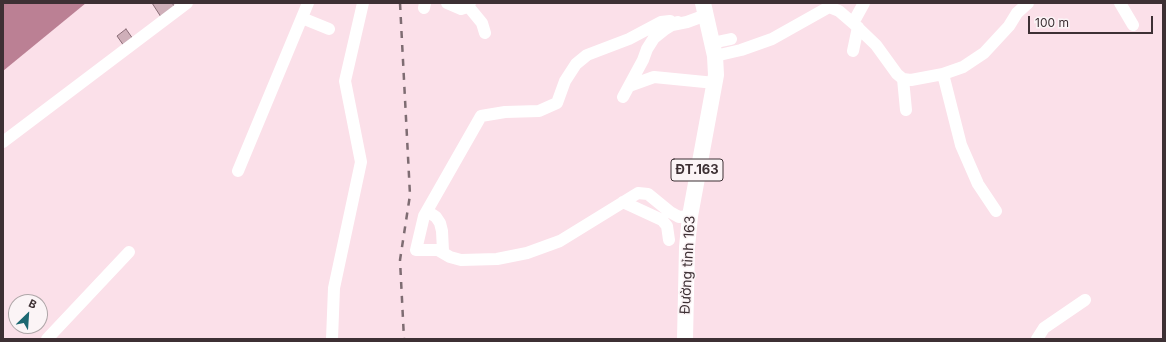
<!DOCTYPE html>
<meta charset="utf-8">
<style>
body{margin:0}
#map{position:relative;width:1166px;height:342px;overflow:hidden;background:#fbe0e9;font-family:Inter,sans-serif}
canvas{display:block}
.frame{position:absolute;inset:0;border:4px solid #3d3034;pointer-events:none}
.north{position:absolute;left:8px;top:294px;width:40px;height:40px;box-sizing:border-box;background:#fbf4f6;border:1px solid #afa6a8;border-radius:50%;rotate:25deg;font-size:11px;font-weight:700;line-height:16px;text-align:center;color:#3d3034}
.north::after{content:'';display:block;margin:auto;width:14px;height:18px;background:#1d6872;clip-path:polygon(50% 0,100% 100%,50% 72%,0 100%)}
.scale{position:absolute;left:1028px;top:16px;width:125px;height:18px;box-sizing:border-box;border:2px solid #3d3034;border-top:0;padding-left:5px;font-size:12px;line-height:14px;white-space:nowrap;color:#3d3034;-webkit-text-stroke:3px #fbf4f6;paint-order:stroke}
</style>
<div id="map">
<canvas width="1166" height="342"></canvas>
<div class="frame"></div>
<div class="north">B</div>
<div class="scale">100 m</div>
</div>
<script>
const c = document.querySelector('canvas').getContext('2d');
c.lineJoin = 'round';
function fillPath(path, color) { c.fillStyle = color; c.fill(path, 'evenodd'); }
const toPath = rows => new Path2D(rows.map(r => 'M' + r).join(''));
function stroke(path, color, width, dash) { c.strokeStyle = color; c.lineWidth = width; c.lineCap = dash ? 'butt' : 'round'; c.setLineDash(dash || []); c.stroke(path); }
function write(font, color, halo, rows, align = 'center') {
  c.font = font + ' Inter,sans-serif'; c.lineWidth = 3; c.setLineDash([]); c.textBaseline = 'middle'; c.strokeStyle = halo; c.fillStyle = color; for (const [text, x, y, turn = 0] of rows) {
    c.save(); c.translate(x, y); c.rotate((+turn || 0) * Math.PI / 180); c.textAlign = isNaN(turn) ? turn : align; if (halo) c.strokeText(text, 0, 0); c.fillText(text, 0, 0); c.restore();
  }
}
fillPath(toPath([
 [3,3,86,3,3,71]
]), '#bb8094');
const building = toPath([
 [152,3,172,3,175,7,161,17,152,3],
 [126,29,133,39,124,46,117,36,126,29]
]);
fillPath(building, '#cfafb9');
stroke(building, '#896c76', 1);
stroke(toPath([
 [447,3,461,9,467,7,470,3],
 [1120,3,1133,25],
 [468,6,482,23,485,33],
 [424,8,425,3],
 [302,18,329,29],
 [853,23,864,3],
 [672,25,670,21,661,22,629,39,587,55,576,64,565,81,557,103,539,111,505,112,481,116,424,216,416,250,438,250,450,257,461,260,497,259,527,253,560,241,638,193,648,194,670,212,679,217,690,216],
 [712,43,731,39],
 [853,51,858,27],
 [715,56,741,50,772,39,829,7,839,11,853,23,876,45,897,74,903,79,911,80,943,74,963,67,984,53,1009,26,1017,13,1028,3],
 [943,74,961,145,978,184,996,211],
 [903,79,906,110],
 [629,86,654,77,715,83],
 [623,97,643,60,647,49,654,38,664,30,672,25,675,23,678,22,672,25,687,22,706,15],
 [3,142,187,3],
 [238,171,308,3],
 [623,202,662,220,667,226,669,240],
 [427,211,436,217,440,223,442,231,443,251],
 [47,339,129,252],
 [332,339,334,288,361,162,345,81,363,3],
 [1037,339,1044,328,1085,300]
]), '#fff', 12);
stroke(toPath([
 [685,339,687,247,690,216,716,75,715,56,703,3]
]), '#fff', 16);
stroke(toPath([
 [400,3,410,195,400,260,404,339]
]), '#7e6c72', 2.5, [7, 7]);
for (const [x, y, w] of [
 [697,170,52]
]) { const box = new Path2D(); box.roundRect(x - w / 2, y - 11, w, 22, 3); c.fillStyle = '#fbf4f6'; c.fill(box); stroke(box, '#3d3034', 1); }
write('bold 13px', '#3d3034', null, [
 ["ĐT.163",697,170]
]);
write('14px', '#3d3034', '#fbf4f6', [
 ["Đường tỉnh 163",688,265,-87]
]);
</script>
